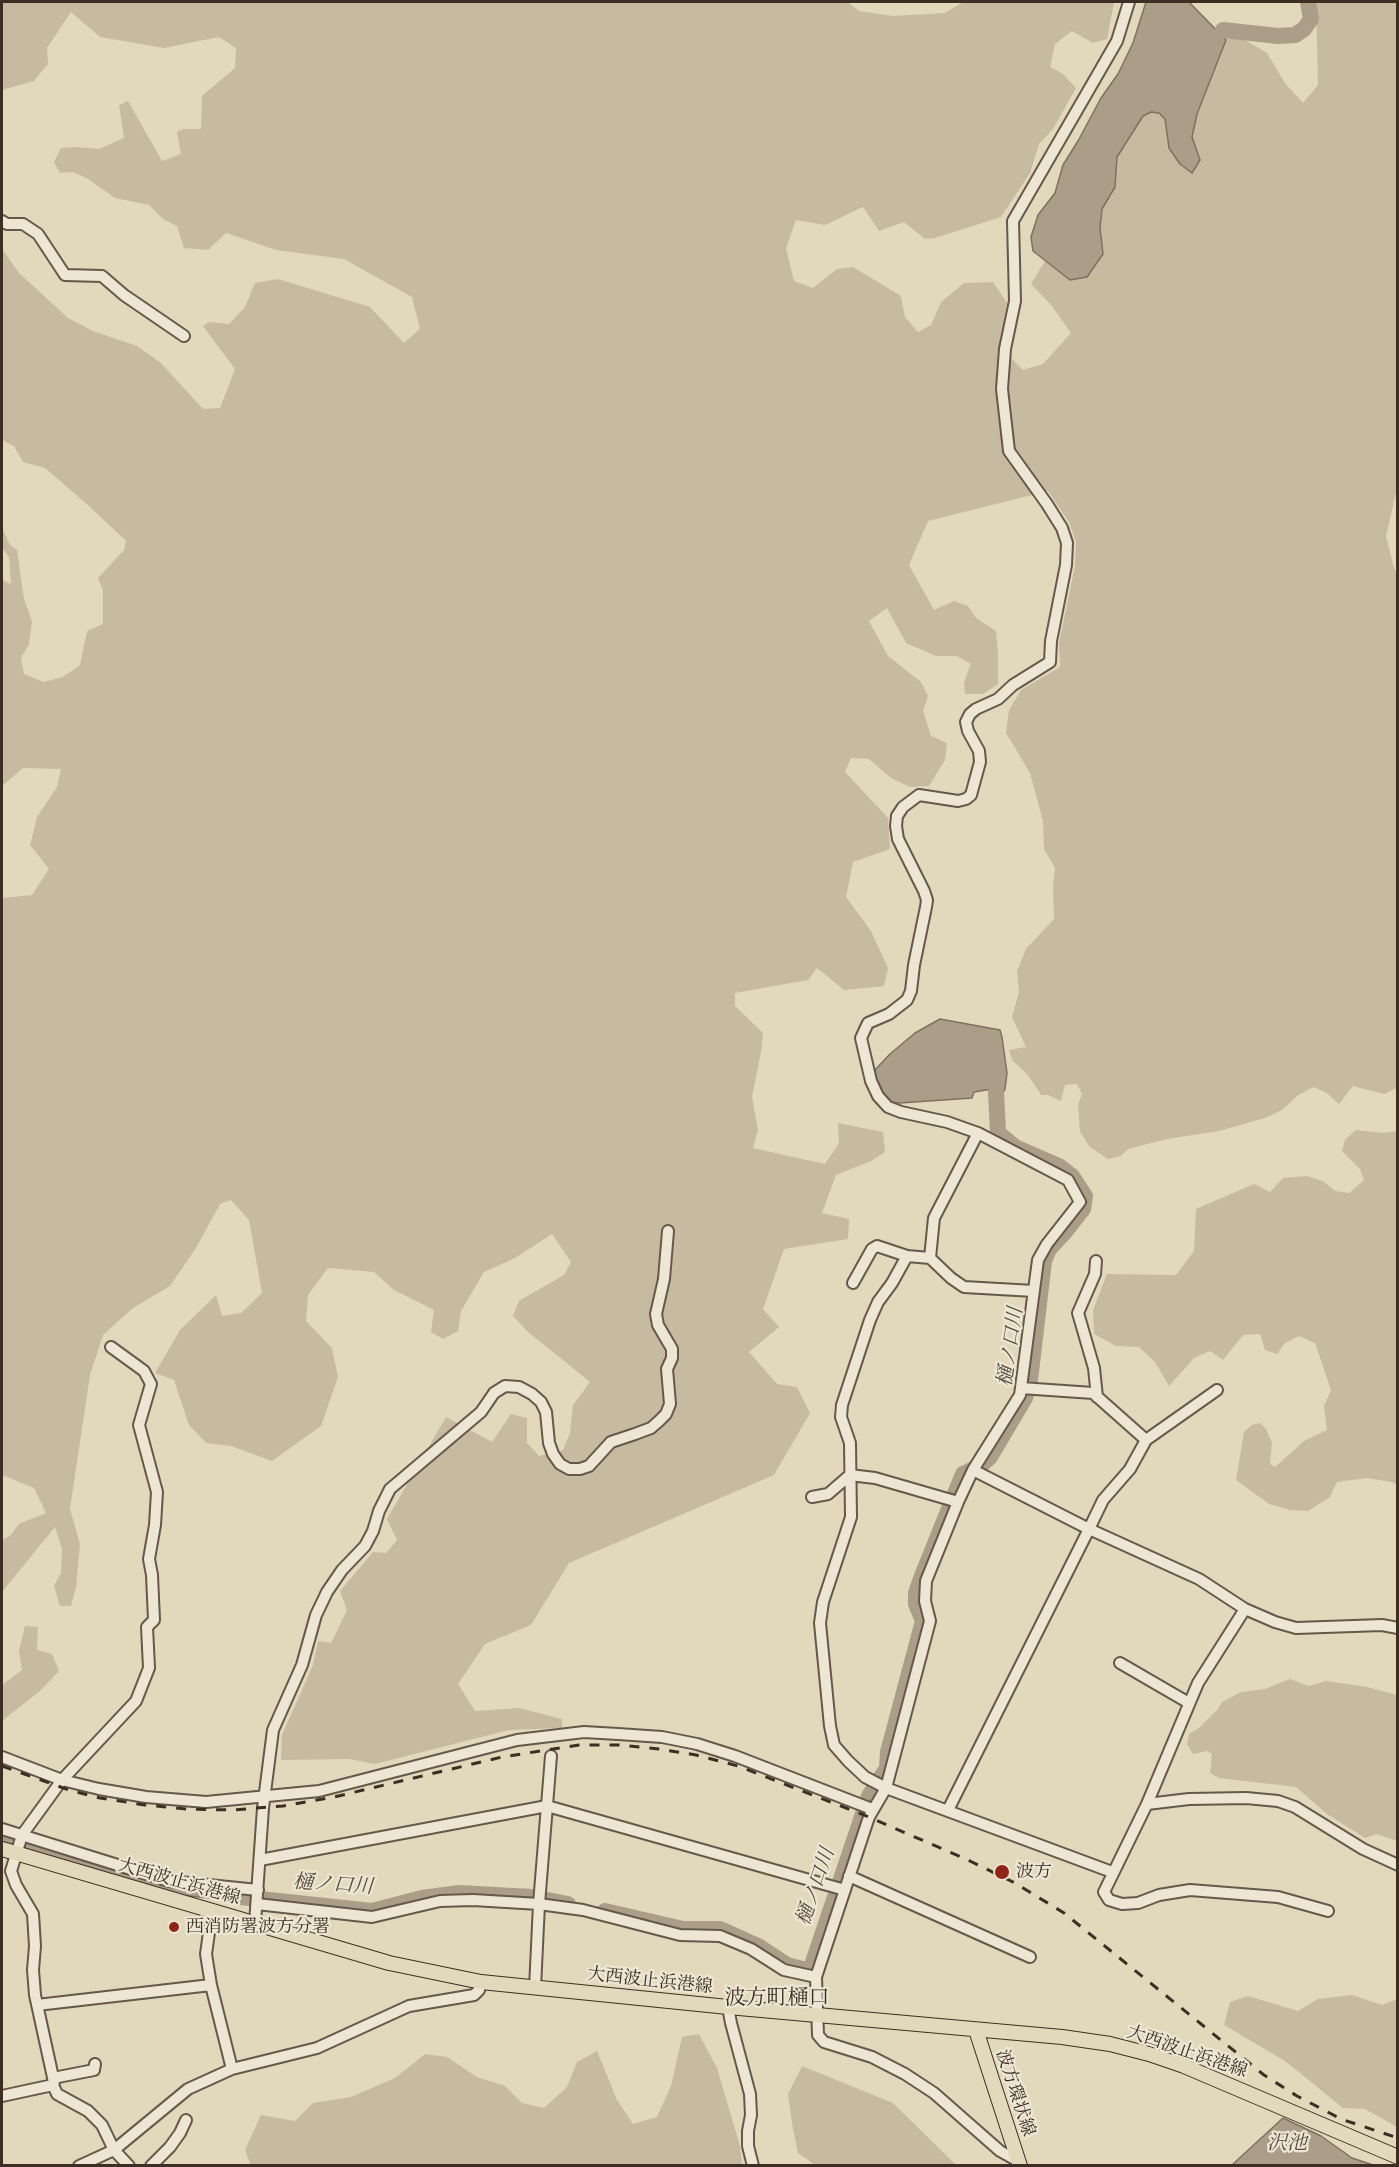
<!DOCTYPE html>
<meta charset="utf-8">
<style>
body{margin:0}
#map{position:relative;width:1399px;height:2167px;overflow:hidden;background:#e2d8bb;font-family:"Old Standard TT",serif}
canvas{display:block}
.frame{position:absolute;inset:0;border:3px solid #3d2e24;pointer-events:none}
</style>
<div id="map">
<canvas width="1399" height="2167"></canvas>
<div class="frame"></div>
</div>
<script>
const c = document.querySelector('canvas').getContext('2d');
c.lineJoin = 'round';
function fillPath(path, color) { c.fillStyle = color; c.fill(path, 'evenodd'); }
const toPath = rows => new Path2D(rows.map(r => 'M' + r).join(''));
function stroke(path, color, width, dash) { c.strokeStyle = color; c.lineWidth = width; c.lineCap = dash ? 'butt' : 'round'; c.setLineDash(dash || []); c.stroke(path); }
function write(font, color, halo, rows, align = 'center') {
  c.font = font + ' "Old Standard TT","Noto Serif JP",serif'; c.lineWidth = 4.5; c.setLineDash([]); c.textBaseline = 'middle'; c.strokeStyle = halo; c.fillStyle = color; for (const [text, x, y, turn = 0] of rows) {
    c.save(); c.translate(x, y); c.rotate((+turn || 0) * Math.PI / 180); c.textAlign = isNaN(turn) ? turn : align; if (halo) c.strokeText(text, 0, 0); c.fillText(text, 0, 0); c.restore();
  }
}
fillPath(toPath([
 [2,2,848,2,859,11,893,16,945,13,963,2,1114,2,1107,39,1093,43,1072,31,1055,44,1050,67,1063,74,1076,88,1053,129,1039,144,1030,173,1001,217,935,238,925,239,904,222,879,231,863,207,825,225,796,220,786,248,794,281,813,288,837,269,853,267,901,296,905,317,918,332,931,325,941,302,964,283,993,282,1007,303,999,346,1023,370,1043,364,1071,333,1051,305,1031,284,1045,261,1071,255,1103,158,1213,39,1243,39,1267,53,1285,83,1303,103,1318,85,1316,2,1397,2,1398,484,1386,536,1394,568,1398,575,1397,1088,1384,1094,1353,1086,1339,1104,1327,1093,1314,1087,1298,1095,1282,1110,1265,1118,1219,1131,1167,1139,1128,1149,1121,1156,1108,1159,1090,1147,1080,1132,1078,1105,1082,1094,1077,1084,1065,1085,1061,1101,1048,1095,1041,1095,1028,1075,1012,1060,1009,1050,1026,1047,1012,1017,1019,992,1017,971,1026,949,1054,919,1053,886,1055,868,1044,849,1043,821,1030,773,1006,733,1009,710,1021,690,1060,667,1059,643,1075,566,1076,542,1069,522,1048,491,928,521,909,565,934,610,954,601,968,606,976,618,996,631,998,653,998,684,983,694,965,694,964,682,971,664,957,656,936,656,906,643,887,608,869,621,888,656,921,682,928,696,923,711,931,736,947,743,945,760,929,786,910,787,891,778,869,759,851,758,845,772,888,818,890,849,853,862,846,897,871,931,888,968,884,986,844,990,817,968,808,980,735,993,735,1006,763,1033,761,1052,752,1097,758,1130,753,1148,825,1164,839,1143,838,1123,883,1132,885,1152,871,1161,836,1175,822,1213,849,1219,848,1239,784,1249,763,1309,779,1327,749,1352,777,1384,797,1387,810,1413,774,1475,569,1563,531,1625,485,1644,458,1684,475,1711,519,1708,562,1719,562,1728,509,1730,375,1764,349,1759,281,1760,282,1735,313,1665,318,1641,331,1643,347,1610,340,1591,373,1552,386,1553,397,1540,387,1519,446,1417,492,1442,511,1414,527,1418,527,1443,539,1456,563,1450,570,1433,573,1405,590,1382,527,1331,513,1316,519,1301,564,1275,571,1262,552,1234,515,1258,484,1272,461,1311,458,1331,443,1339,431,1332,434,1310,394,1290,374,1272,328,1268,308,1295,306,1321,332,1348,338,1377,321,1426,272,1461,231,1446,206,1443,189,1425,174,1380,155,1373,180,1330,216,1295,222,1316,241,1313,262,1293,249,1220,231,1200,220,1204,196,1248,170,1286,133,1308,103,1335,90,1375,70,1509,80,1544,76,1587,71,1606,60,1606,54,1586,61,1573,62,1549,55,1527,2,1592,2,1540,10,1536,19,1524,46,1513,34,1488,2,1475,2,898,32,895,49,869,30,845,37,817,57,787,61,769,23,768,2,786,2,580,11,584,9,557,2,548,2,528,10,545,17,550,24,599,32,621,29,644,21,658,24,674,44,682,63,677,80,665,87,631,103,624,103,591,98,578,124,550,126,541,89,506,45,468,23,462,14,446,2,440,2,249,19,273,68,318,93,331,137,346,161,363,203,409,220,408,235,369,203,326,209,322,229,324,245,307,255,283,278,279,370,307,404,343,420,329,412,297,344,259,276,250,226,233,208,250,184,248,177,226,163,219,149,205,115,198,88,179,73,172,60,173,54,162,61,148,77,147,99,149,124,138,119,105,128,101,162,161,181,154,177,132,184,129,201,129,202,96,235,68,236,48,219,37,164,48,100,37,71,12,47,48,48,64,34,81,2,90],
 [1356,1130,1384,1133,1397,1131,1397,1485,1392,1482,1367,1478,1337,1482,1330,1497,1308,1511,1290,1510,1269,1504,1236,1480,1244,1432,1252,1425,1260,1423,1266,1429,1272,1443,1270,1464,1275,1467,1304,1441,1327,1430,1324,1406,1331,1390,1315,1343,1299,1336,1285,1343,1277,1354,1265,1350,1260,1334,1243,1335,1223,1360,1210,1351,1194,1358,1169,1386,1155,1362,1139,1347,1116,1346,1094,1334,1093,1310,1107,1274,1176,1275,1194,1251,1196,1209,1254,1184,1270,1192,1283,1178,1307,1176,1323,1181,1335,1191,1349,1193,1364,1180,1360,1169,1342,1151,1345,1140],
 [25,1626,38,1627,37,1650,52,1654,59,1671,40,1691,2,1721,2,1685,22,1670,19,1651],
 [1290,1679,1309,1686,1326,1681,1367,1687,1397,1695,1397,1841,1376,1834,1365,1838,1327,1814,1296,1787,1219,1778,1210,1773,1212,1754,1207,1751,1193,1754,1187,1744,1189,1734,1200,1727,1218,1709,1222,1702,1241,1692,1265,1689],
 [1352,1995,1382,2005,1397,1999,1397,2127,1365,2109,1343,2108,1285,2061,1224,2025,1230,2002,1248,1996,1298,2011,1318,1999],
 [699,2034,717,2068,740,2146,742,2165,251,2166,245,2150,261,2115,295,2121,313,2103,351,2097,395,2078,425,2054,447,2057,477,2077,505,2086,522,2103,544,2108,567,2087,577,2062,597,2051,617,2100,633,2124,657,2117,671,2086,682,2037],
 [802,2066,893,2103,956,2165,815,2165,798,2153,792,2123,788,2094]
]), '#c6bba1');
const water = toPath([
 [1146,2,1189,2,1226,40,1197,114,1192,137,1200,160,1192,173,1180,164,1169,148,1165,119,1159,113,1151,112,1143,116,1117,157,1115,187,1102,209,1100,228,1103,254,1087,277,1070,280,1033,251,1031,237,1038,215,1055,193,1063,165,1078,141,1101,98,1118,74,1133,43,1146,2],
 [940,1019,1000,1030,1002,1037,1007,1073,1005,1089,1002,1095,992,1095,992,1089,974,1092,972,1098,900,1103,890,1102,879,1090,874,1071,890,1054,915,1033,940,1019],
 [2,1833,180,1885,253,1892,252,1902,179,1895,2,1843,2,1833],
 [1283,2118,1321,2136,1352,2158,1373,2165,1232,2165,1283,2118]
]);
fillPath(water, '#aa9e88');
stroke(water, '#7e7160', 1.5);
stroke(toPath([
 [1223,30,1278,36,1295,35,1304,29,1311,19,1308,2],
 [241,1897,372,1911,422,1898,459,1893,532,1897,568,1904],
 [605,1911,683,1929,720,1929,758,1946,787,1965,810,1971,869,1796,887,1768,888,1752,923,1621,916,1604,916,1593,922,1576,963,1474,980,1466,990,1457,1025,1398,1030,1380,1044,1261,1049,1249,1064,1233,1083,1209,1085,1196,1072,1176,1059,1166,1015,1147,998,1133,996,1092]
]), '#aa9e88', 16);
const minor = toPath([
 [2,221,7,224,23,224,38,234,65,275,102,276,124,295,184,336],
 [930,1258,934,1218,978,1133],
 [1096,1261,1095,1274,1078,1313,1094,1368,1097,1397],
 [853,1283,872,1249,877,1246,907,1256],
 [1034,1291,964,1287,951,1278,930,1258,907,1256,892,1283,878,1302,870,1320,842,1405,841,1417,850,1443,851,1517,823,1602,820,1623,830,1726,834,1745,848,1761,865,1777,886,1788,1112,1872],
 [111,1347,144,1371,151,1384,139,1425,157,1492,155,1525,149,1559,152,1575,154,1620,147,1627,149,1668,136,1701,62,1780,22,1835,11,1871,16,1885,33,1914,35,1946,33,1970,35,1995,54,2082,53,2085,57,2094,88,2111,102,2125,114,2150,129,2166],
 [1021,1388,1093,1393,1146,1440,1130,1469,1103,1500,1089,1529,1199,1579,1245,1609,1275,1622,1296,1628,1382,1625,1398,1628],
 [1146,1440,1217,1390],
 [812,1497,828,1494,850,1475,875,1478,958,1502],
 [1245,1609,1198,1683,1147,1804,1104,1892,1109,1900,1122,1904,1138,1903,1159,1895,1190,1890,1278,1897,1328,1911],
 [1120,1663,1189,1703],
 [2,1757,62,1780,99,1789,146,1797,206,1802,319,1791,517,1740,584,1732,618,1734,662,1737,697,1744,735,1756,872,1809],
 [1147,1804,1189,1799,1246,1798,1278,1801,1295,1807,1363,1849,1398,1865],
 [948,1810,1089,1529,973,1470],
 [2,1829,169,1881,258,1890],
 [260,1860,547,1806,845,1890],
 [849,1876,1030,1957],
 [257,1904,372,1917,440,1901,473,1900,539,1904,583,1910,680,1935,720,1936,751,1949,784,1970,816,1977],
 [212,1911,206,1954,211,1985,232,2069,317,2048,409,2006,474,1995,479,1990,481,1982],
 [255,1923,263,1808,273,1730,302,1665,316,1615,327,1592,342,1570,365,1546,373,1531,379,1511,390,1489,481,1412,494,1393,505,1386,519,1387,532,1394,541,1402,546,1412,549,1443,553,1454,560,1464,569,1469,580,1469,589,1466,611,1442,635,1434,651,1428,659,1421,666,1414,670,1404,667,1369,672,1358,672,1349,658,1325,656,1314,664,1279,668,1231],
 [535,1988,539,1904,551,1756],
 [37,2005,211,1985],
 [728,2007,731,2023,750,2094,751,2115,748,2131,748,2146,753,2166],
 [53,2078,94,2070,95,2064],
 [2,2096,53,2085],
 [1018,2161,1000,2151,934,2093,905,2074,872,2057,824,2042,818,2035,816,1977,869,1817,886,1788,930,1621,925,1601,926,1581,958,1502,973,1470,1020,1395,1038,1260,1047,1244,1080,1202,1068,1180,978,1133,947,1122,901,1112,888,1107,878,1096,871,1081,861,1038,868,1023,889,1014,907,1000,911,991,914,965,926,907,927,900,924,891,898,839,896,826,897,816,903,807,919,795,958,801,966,799,971,795,980,762,979,751,968,731,966,722,970,714,976,709,998,699,1013,685,1050,662,1051,641,1066,565,1067,543,1062,528,1047,504,1009,451,1002,389,1005,349,1015,301,1013,221,1117,41,1129,2],
 [79,2166,114,2150,188,2089,232,2069],
 [151,2166,170,2147,180,2133,186,2120]
]);
const major = toPath([
 [2,1849,389,1963,481,1982,728,2007,1062,2037,1110,2044,1149,2054,1184,2066,1398,2157],
 [976,2030,1020,2166]
]);
stroke(minor, '#66584a', 14);
stroke(major, '#3d2e24', 16);
stroke(minor, '#ece6d3', 10);
stroke(major, '#e2d8bb', 14);
stroke(toPath([
 [2,1766,69,1790,100,1798,145,1805,187,1809,232,1810,283,1806,334,1797,502,1757,579,1745,619,1745,659,1749,696,1755,738,1766,869,1817,970,1861,1015,1883,1064,1913,1264,2075,1297,2096,1341,2119,1398,2138]
]), '#3d2e24', 3, [10, 10]);
for (const [x, y, r, color] of [
 [1002,1872,8,"#8f2418"],
 [174,1927,6,"#8f2418"]
]) { const dot = new Path2D(); dot.arc(x, y, r, 0, 2 * Math.PI); c.fillStyle = color; c.fill(dot); stroke(dot, '#ece6d3', 2); }
write('18px', '#3d2e24', '#ece6d3', [
 ["波方",1016,1872],
 ["西消防署波方分署",186,1927]
], 'left');
write('18px', '#3d2e24', '#ece6d3', [
 ["大西波止浜港線",179,1882,16],
 ["大西波止浜港線",650,1981,6],
 ["大西波止浜港線",1187,2052,19],
 ["波方環状線",1015,2093,72]
]);
write('italic 20px', '#584a3d', '#ece6d3', [
 ["樋ノ口川",1011,1347,-82],
 ["樋ノ口川",333,1885,4],
 ["樋ノ口川",816,1887,-71],
 ["沢池",1287,2144]
]);
write('21px', '#3d2e24', '#ece6d3', [
 ["波方町樋口",777,1998]
]);
</script>
